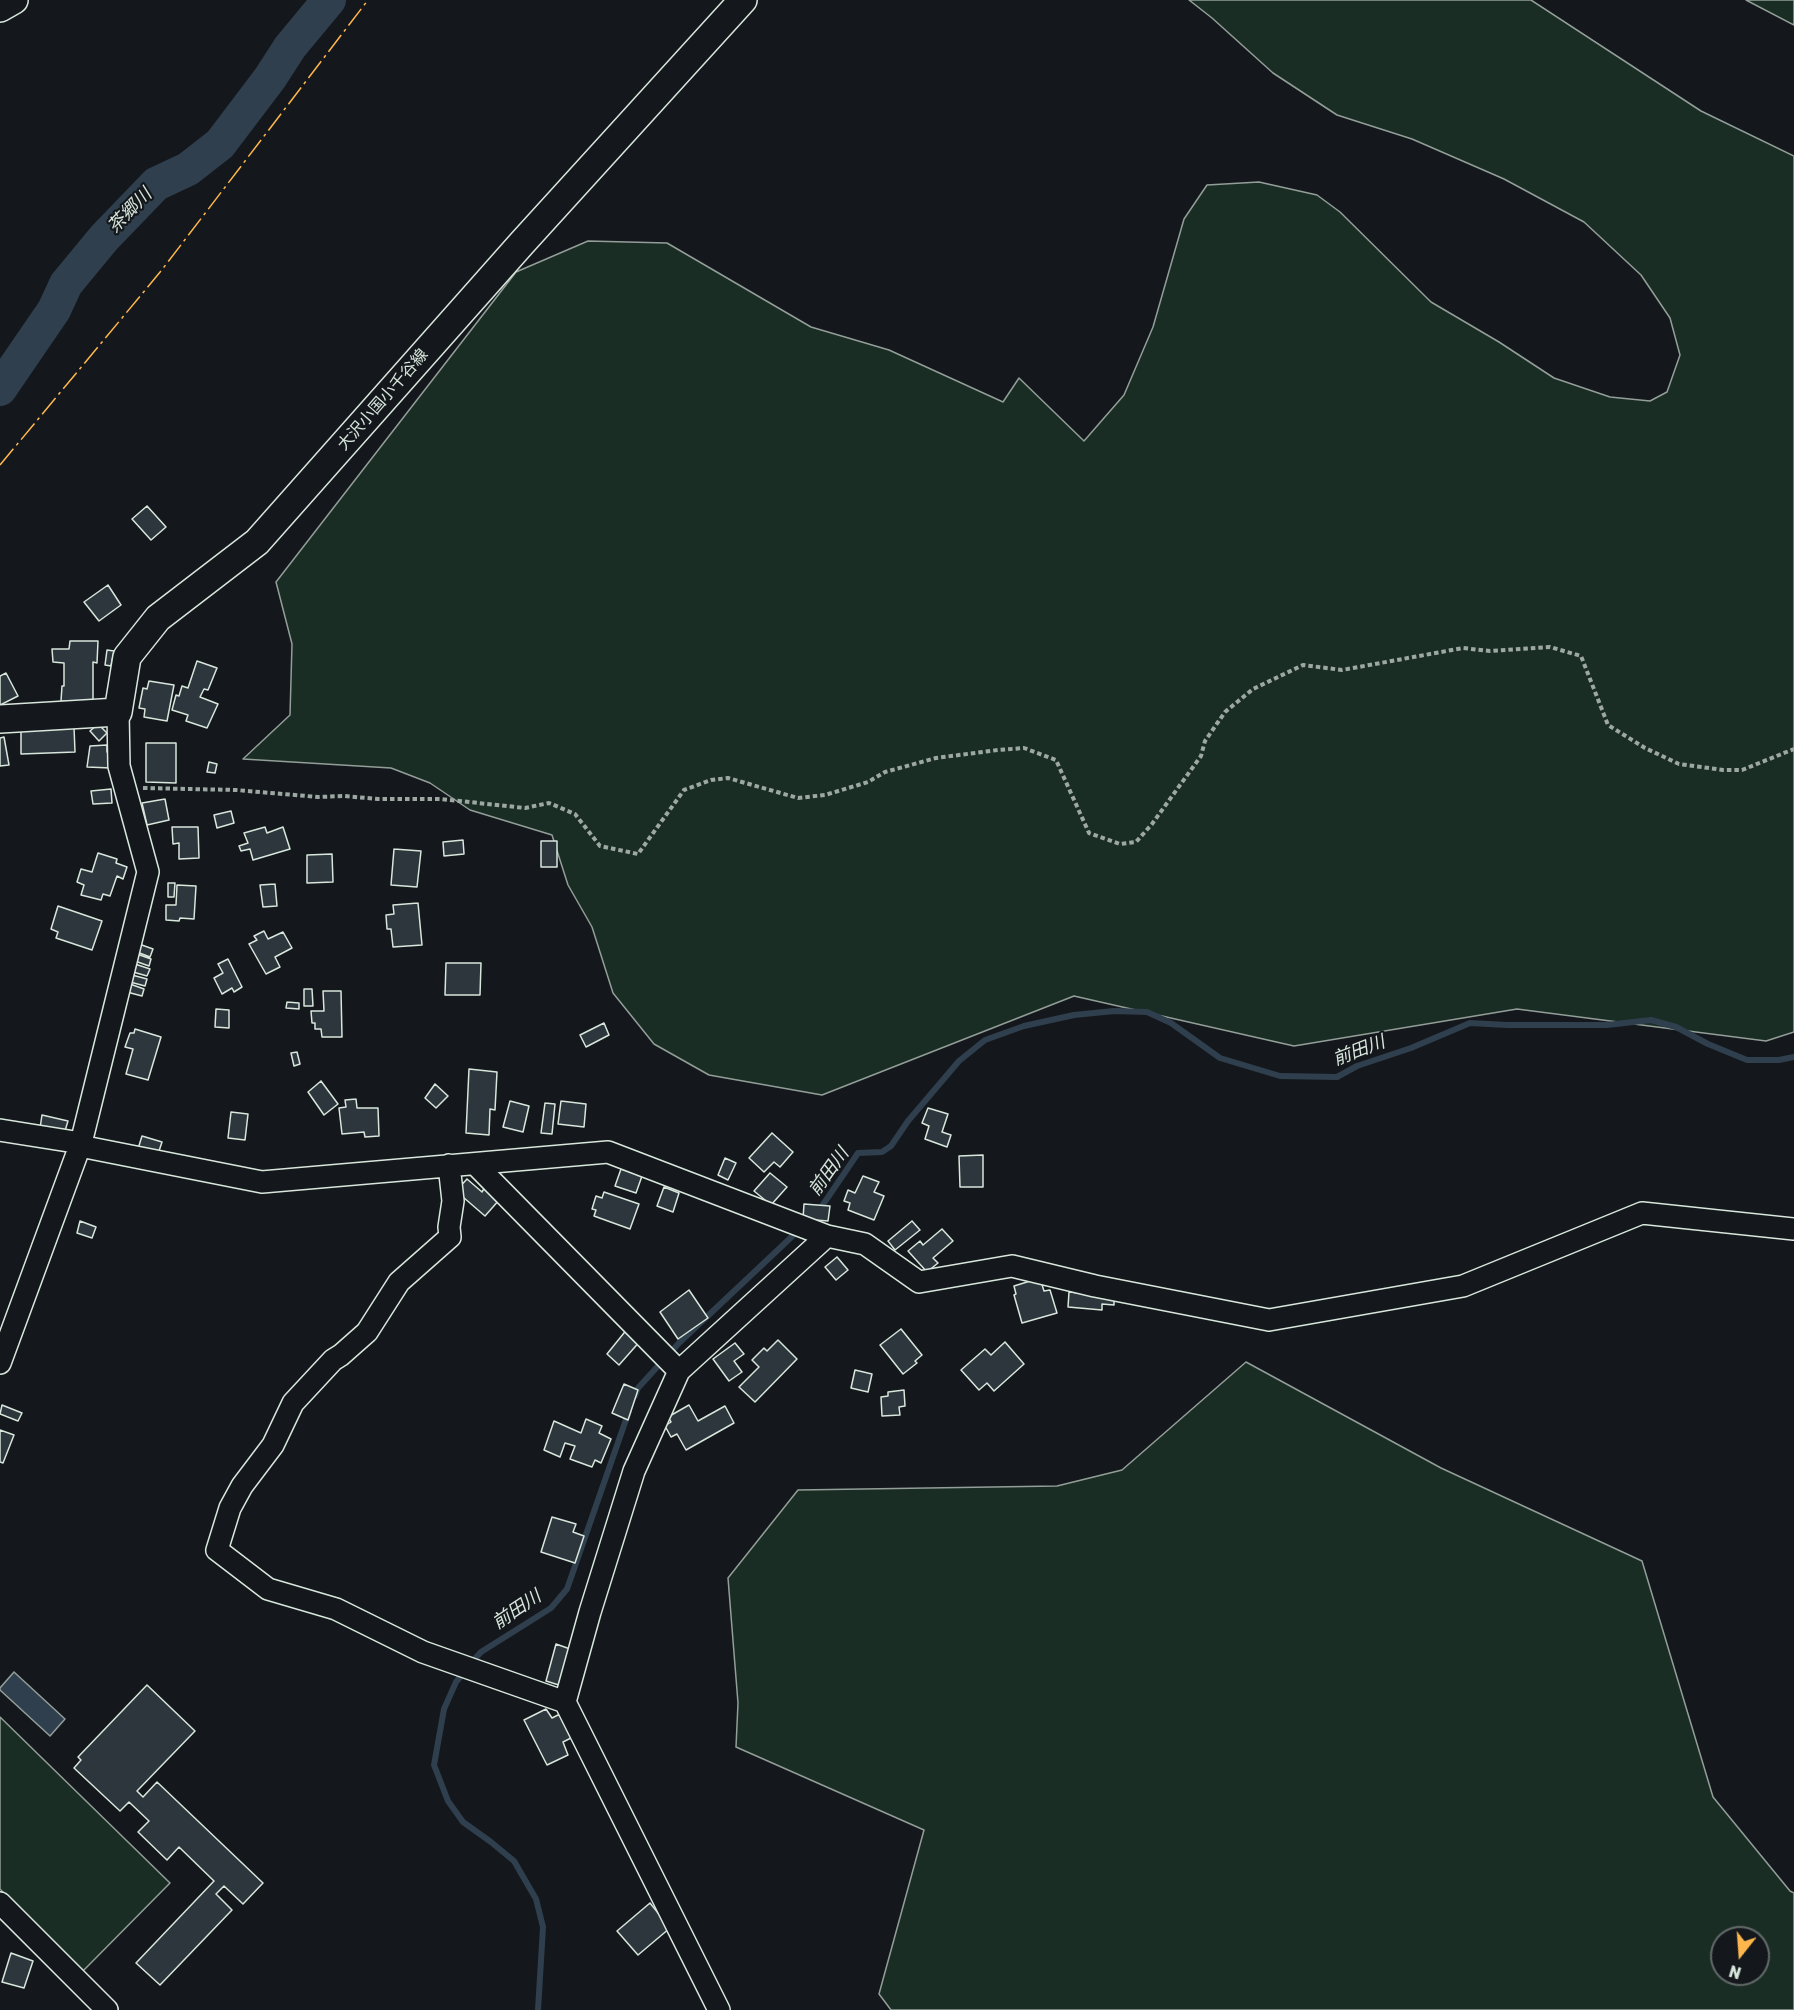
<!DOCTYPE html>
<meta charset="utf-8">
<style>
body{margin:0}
#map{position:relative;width:1794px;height:2010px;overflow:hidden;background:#14181c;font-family:Rubik,sans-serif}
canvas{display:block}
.north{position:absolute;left:1710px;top:1926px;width:60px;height:60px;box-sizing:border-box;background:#14181c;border:2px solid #626a69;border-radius:50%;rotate:197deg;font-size:16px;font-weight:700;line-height:24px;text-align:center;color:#d8e6dc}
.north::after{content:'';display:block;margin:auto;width:21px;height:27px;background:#ffb74d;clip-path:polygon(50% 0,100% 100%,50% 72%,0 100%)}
</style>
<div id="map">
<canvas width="1794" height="2010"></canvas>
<div class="north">N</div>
</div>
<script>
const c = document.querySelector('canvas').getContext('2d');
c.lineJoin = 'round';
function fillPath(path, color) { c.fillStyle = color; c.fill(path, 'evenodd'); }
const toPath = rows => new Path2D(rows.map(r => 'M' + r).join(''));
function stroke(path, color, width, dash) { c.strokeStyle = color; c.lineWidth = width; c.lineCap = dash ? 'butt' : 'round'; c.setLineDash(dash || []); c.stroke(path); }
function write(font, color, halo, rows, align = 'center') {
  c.font = font + ' Rubik,"Noto Sans JP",sans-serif'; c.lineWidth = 4.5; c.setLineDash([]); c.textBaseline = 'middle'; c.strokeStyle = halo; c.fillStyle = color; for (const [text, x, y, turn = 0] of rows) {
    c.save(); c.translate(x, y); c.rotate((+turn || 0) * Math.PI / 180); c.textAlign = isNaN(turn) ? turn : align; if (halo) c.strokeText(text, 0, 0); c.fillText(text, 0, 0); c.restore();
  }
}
const green = toPath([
 [1189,0,1531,0,1701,111,1794,156,1794,1032,1766,1041,1517,1009,1294,1046,1074,996,822,1095,709,1075,654,1044,613,993,592,927,568,885,552,835,470,810,430,783,391,768,243,759,290,715,292,644,276,582,516,272,588,241,667,243,811,327,889,350,1003,402,1019,378,1084,441,1124,395,1153,327,1184,219,1207,185,1259,182,1317,195,1340,212,1431,302,1499,342,1554,378,1610,397,1650,401,1667,392,1680,355,1670,318,1641,275,1584,222,1504,179,1412,139,1337,115,1273,73,1212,18,1189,0],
 [1746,0,1794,0,1794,25,1746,0],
 [1246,1362,1441,1468,1642,1561,1713,1797,1790,1891,1794,1893,1794,2010,891,2010,879,1994,924,1830,736,1747,738,1703,728,1578,798,1490,1057,1486,1122,1470,1246,1362],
 [1722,1938,1758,1938,1758,1974,1722,1974,1722,1938],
 [0,1717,170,1883,80,1974,0,1889,0,1717]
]);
fillPath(green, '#1a2d24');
stroke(green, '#939e99', 1.5);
const water = toPath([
 [14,1672,65,1719,50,1736,0,1690,0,1688,14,1672]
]);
fillPath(water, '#2f3f4d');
stroke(water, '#939e99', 1.5);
stroke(toPath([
 [818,1212,858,1153,882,1152,891,1146,908,1121,959,1061,985,1040,1024,1026,1074,1015,1114,1011,1147,1012,1171,1023,1220,1058,1280,1076,1337,1077,1357,1066,1411,1048,1470,1023,1507,1025,1607,1025,1651,1020,1676,1027,1708,1044,1747,1060,1779,1060,1794,1057],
 [635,1396,638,1388,679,1343,800,1229],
 [471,1663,481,1652,551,1608,567,1589,629,1411],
 [465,1671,456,1682,444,1709,434,1765,448,1801,463,1822,491,1842,514,1861,536,1899,543,1927,538,2010]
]), '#2f3f4d', 6);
stroke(toPath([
 [0,389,54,310,66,284,104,238,156,184,188,169,220,144,270,78,290,47,329,0]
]), '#2f3f4d', 34);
const building = toPath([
 [147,506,166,527,151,540,132,519,147,506],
 [108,585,121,605,99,621,84,602,108,585],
 [70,641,98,641,97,663,93,662,93,702,61,701,62,686,64,686,64,663,53,662,52,649,69,649,70,641],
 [107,650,114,651,111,666,105,665,107,650],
 [197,661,217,668,208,690,204,689,200,697,218,704,207,728,186,721,188,715,172,710,176,695,179,696,182,686,188,688,197,661],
 [6,673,18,696,0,705,0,676,6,673],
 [149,681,174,685,167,721,144,717,145,709,139,708,143,688,147,689,149,681],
 [98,724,107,733,99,741,90,731,98,724],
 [74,727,75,752,21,754,21,729,74,727],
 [4,737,9,765,0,766,0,738,4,737],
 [146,743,176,743,176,783,146,782,146,743],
 [107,745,107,752,113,753,111,768,87,767,90,746,107,745],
 [209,762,217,764,215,773,207,772,209,762],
 [111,789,112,803,93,804,91,791,111,789],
 [165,799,169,820,147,825,142,803,165,799],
 [231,811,234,823,217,828,214,815,231,811],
 [172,827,198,827,199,858,179,859,179,843,173,844,172,827],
 [265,827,267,833,283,827,290,849,253,860,250,849,241,851,239,846,248,843,244,833,265,827],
 [463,840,464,854,444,856,443,842,463,840],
 [541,841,557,841,557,867,541,867,541,841],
 [394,849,421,851,417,887,391,885,394,849],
 [98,853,117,859,116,863,127,867,123,879,117,876,110,896,103,894,101,900,81,895,84,885,77,882,81,869,92,872,98,853],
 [332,854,333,882,307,883,307,855,332,854],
 [168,883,175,883,174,897,168,897,168,883],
 [275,884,277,906,263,907,260,885,275,884],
 [177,885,196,886,194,919,180,918,179,921,166,920,166,905,176,905,177,885],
 [418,903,422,945,393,947,391,929,387,929,386,915,394,914,393,905,418,903],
 [58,906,102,921,92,950,56,938,58,932,51,929,58,906],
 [264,931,268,939,283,932,292,948,275,957,280,967,266,974,249,944,257,940,254,936,264,931],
 [139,944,153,949,150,957,137,952,139,944],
 [137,954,151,959,149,966,135,961,137,954],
 [228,959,242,987,234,992,232,988,222,994,214,978,223,973,218,964,228,959],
 [446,963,481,963,480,995,445,995,446,963],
 [135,964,150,969,147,976,133,972,135,964],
 [132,975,147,979,145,986,130,982,132,975],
 [130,984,144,989,142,996,127,992,130,984],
 [304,989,312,989,313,1006,304,1006,304,989],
 [323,991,341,991,342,1037,322,1037,321,1029,315,1029,315,1023,312,1023,311,1011,324,1011,323,991],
 [287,1002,299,1003,299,1009,286,1008,287,1002],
 [216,1009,229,1010,229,1028,215,1027,216,1009],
 [604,1023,609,1035,586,1047,580,1035,604,1023],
 [135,1029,161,1037,148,1080,126,1074,133,1049,125,1047,130,1033,134,1033,135,1029],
 [297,1052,300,1064,294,1066,291,1053,297,1052],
 [469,1069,497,1072,495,1110,490,1109,489,1135,466,1133,469,1069],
 [321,1081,338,1104,324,1115,308,1092,321,1081],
 [435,1084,448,1096,436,1108,425,1098,435,1084],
 [356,1099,357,1108,378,1108,379,1136,365,1137,364,1132,342,1134,339,1108,346,1107,345,1100,356,1099],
 [510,1101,529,1106,523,1132,503,1127,510,1101],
 [561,1101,586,1104,584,1127,558,1124,561,1101],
 [545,1103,555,1104,552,1134,541,1133,545,1103],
 [928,1108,948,1114,942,1132,951,1135,947,1147,925,1139,929,1126,922,1123,928,1108],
 [231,1112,248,1114,245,1140,228,1138,231,1112],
 [42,1115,68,1121,64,1134,40,1128,42,1115],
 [772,1133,793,1152,780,1167,774,1162,764,1172,749,1158,772,1133],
 [142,1136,162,1142,157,1157,137,1152,142,1136],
 [983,1155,983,1187,960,1187,959,1156,983,1155],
 [725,1158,736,1163,728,1180,718,1175,725,1158],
 [621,1169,642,1176,636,1193,615,1186,621,1169],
 [770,1173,787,1187,771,1205,754,1191,770,1173],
 [863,1176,879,1182,874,1192,884,1196,874,1220,848,1210,850,1203,844,1201,848,1190,855,1193,863,1176],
 [467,1179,482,1192,485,1187,500,1199,485,1216,456,1191,467,1179],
 [664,1187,679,1193,673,1212,657,1206,664,1187],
 [604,1192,639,1204,630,1229,594,1216,596,1210,592,1209,596,1196,602,1198,604,1192],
 [804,1204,830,1206,828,1221,803,1219,804,1204],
 [80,1221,96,1227,92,1238,77,1233,80,1221],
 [912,1221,920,1230,895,1250,888,1241,912,1221],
 [942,1229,953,1241,933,1258,938,1263,927,1272,908,1251,920,1241,923,1245,942,1229],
 [837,1257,848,1270,836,1280,825,1267,837,1257],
 [1040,1278,1044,1291,1050,1290,1057,1313,1022,1323,1014,1295,1016,1294,1014,1286,1040,1278],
 [689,1290,708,1318,678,1339,660,1312,689,1290],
 [1069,1292,1114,1296,1114,1305,1102,1304,1102,1310,1068,1307,1069,1292],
 [628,1328,642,1339,619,1365,607,1354,628,1328],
 [901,1329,922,1355,915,1361,917,1363,903,1374,880,1345,901,1329],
 [778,1340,797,1359,755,1402,739,1387,759,1367,752,1360,764,1348,767,1351,778,1340],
 [1005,1342,1024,1364,994,1391,987,1383,979,1390,961,1370,985,1349,991,1355,1005,1342],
 [735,1343,744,1354,734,1361,742,1372,729,1381,713,1359,735,1343],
 [855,1370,872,1374,868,1392,851,1388,855,1370],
 [624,1384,638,1390,628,1420,612,1413,624,1384],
 [904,1390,905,1406,899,1407,900,1415,882,1416,881,1397,888,1396,888,1392,904,1390],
 [2,1405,22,1413,18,1421,0,1414,2,1405],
 [689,1405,698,1421,725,1406,734,1423,686,1450,677,1434,671,1437,665,1426,671,1422,668,1417,689,1405],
 [586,1419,602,1426,599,1433,611,1439,601,1463,595,1460,592,1467,570,1459,575,1446,565,1443,560,1457,544,1450,554,1421,581,1433,586,1419],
 [0,1430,14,1435,3,1463,0,1462,0,1430],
 [552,1517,576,1524,573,1532,584,1536,575,1563,541,1552,552,1517],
 [556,1644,573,1650,562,1686,546,1681,556,1644],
 [147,1685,195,1731,137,1791,143,1797,157,1782,263,1883,243,1904,224,1886,216,1894,232,1910,160,1985,136,1963,214,1881,179,1847,167,1860,138,1832,149,1821,129,1802,120,1811,74,1768,81,1760,78,1757,147,1685],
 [546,1709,552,1718,560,1714,573,1737,563,1742,568,1755,547,1765,524,1720,546,1709],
 [650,1903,670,1928,638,1955,617,1931,650,1903],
 [11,1953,33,1961,24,1988,2,1982,11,1953]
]);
fillPath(building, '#2c363c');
stroke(building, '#d8e6dc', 1.5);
const minor = toPath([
 [0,1130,81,1143],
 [80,1146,262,1182,608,1152,827,1236,865,1244,919,1282,1012,1266,1095,1286,1269,1320,1463,1286,1642,1213,1794,1229],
 [475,1164,679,1371],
 [449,1165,453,1201,449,1227,450,1237,399,1282,367,1332,341,1355,333,1360,293,1403,273,1445,242,1486,230,1508,217,1550,268,1589,336,1609,423,1652,565,1702],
 [0,1363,81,1143,148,872,119,766,118,712],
 [0,1903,107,2010],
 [719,2010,565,1702,590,1612,634,1471,679,1371,827,1236]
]);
const major = toPath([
 [0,8,14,0],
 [0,719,118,712,127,657,158,618,257,542,522,243,743,0]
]);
stroke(minor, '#d8e6dc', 24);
stroke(major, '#d8e6dc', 30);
stroke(toPath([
 [143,788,236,790,318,797,344,796,378,799,441,799,525,808,549,803,575,814,600,846,638,854,684,790,711,780,728,778,798,798,825,795,868,782,885,772,936,758,998,750,1024,748,1056,760,1089,833,1120,844,1136,842,1152,824,1201,756,1205,741,1225,712,1253,689,1303,665,1342,670,1463,648,1490,651,1550,647,1581,656,1608,725,1645,748,1679,764,1723,770,1742,770,1794,749]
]), '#9da8a2', 4, [4.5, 3]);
stroke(minor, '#14181c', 21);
stroke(major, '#14181c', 27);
stroke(toPath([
 [0,465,161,271,368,0]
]), '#ffb74d', 1.5, [21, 4.5, 3, 4.5]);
write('16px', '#d8e6dc', '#14181c', [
 ["大沢小国小千谷線",383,400,-49]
]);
write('italic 18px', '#d8e6dc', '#14181c', [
 ["茶郷川",130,211,-46],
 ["前田川",1359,1051,-21],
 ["前田川",829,1172,-54],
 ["前田川",517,1610,-34]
]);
</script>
